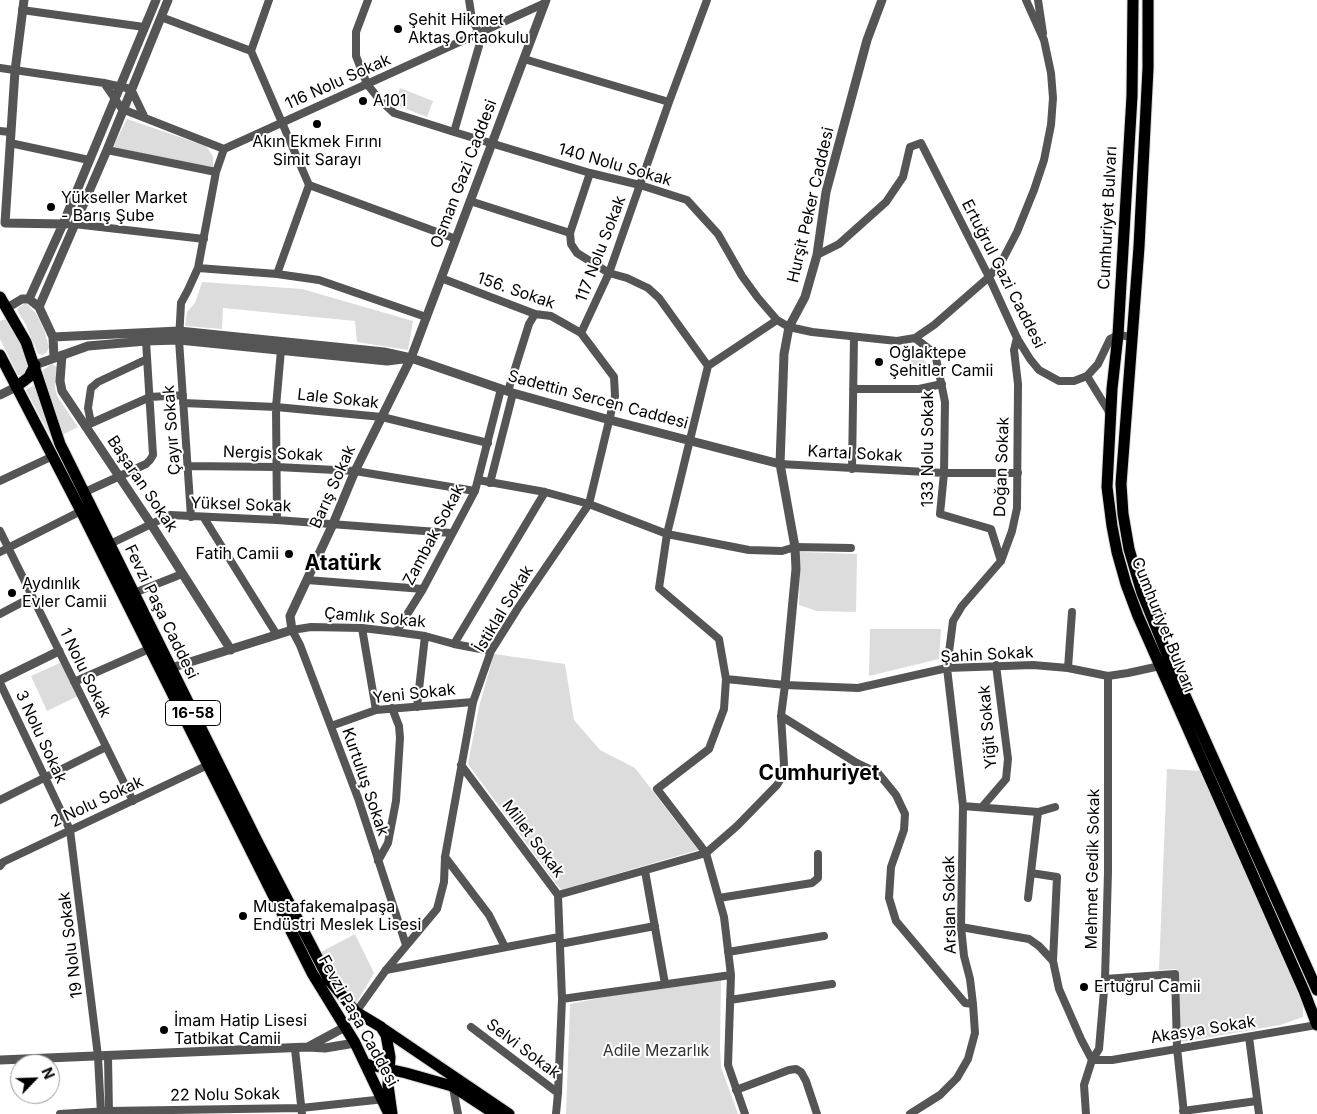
<!DOCTYPE html>
<meta charset="utf-8">
<style>
body{margin:0}
#map{position:relative;width:1317px;height:1114px;overflow:hidden;background:#fff;font-family:Inter,sans-serif}
canvas{display:block}
.north{position:absolute;left:10px;top:1054px;width:50px;height:50px;box-sizing:border-box;background:#fff;border:1px solid #999;border-radius:50%;rotate:66deg;font-size:14px;font-weight:700;line-height:20px;text-align:center;color:#000}
.north::after{content:'';display:block;margin:auto;width:18px;height:22px;background:#000;clip-path:polygon(50% 0,100% 100%,50% 72%,0 100%)}
</style>
<div id="map">
<canvas width="1317" height="1114"></canvas>
<div class="north">N</div>
</div>
<script>
const c = document.querySelector('canvas').getContext('2d');
c.lineJoin = 'round';
function fillPath(path, color) { c.fillStyle = color; c.fill(path, 'evenodd'); }
const toPath = rows => new Path2D(rows.map(r => 'M' + r).join(''));
function stroke(path, color, width, dash) { c.strokeStyle = color; c.lineWidth = width; c.lineCap = dash ? 'butt' : 'round'; c.setLineDash(dash || []); c.stroke(path); }
function write(font, color, halo, rows, align = 'center') {
  c.font = font + ' Inter,sans-serif'; c.lineWidth = 4; c.setLineDash([]); c.textBaseline = 'middle'; c.strokeStyle = halo; c.fillStyle = color; for (const [text, x, y, turn = 0] of rows) {
    c.save(); c.translate(x, y); c.rotate((+turn || 0) * Math.PI / 180); c.textAlign = isNaN(turn) ? turn : align; if (halo) c.strokeText(text, 0, 0); c.fillText(text, 0, 0); c.restore();
  }
}
fillPath(toPath([
 [400,88,433,101,427,117,394,104],
 [127,119,206,146,213,156,213,168,113,147],
 [202,282,302,289,413,321,408,350,357,342,355,321,223,308,222,329,185,326,187,312,195,303],
 [24,304,27,304,37,315,44,330,49,347,47,352,43,355,38,354,25,323,18,312,17,309],
 [6,319,10,322,21,341,28,363,27,370,22,375,18,375,0,339,0,321],
 [917,351,932,370,923,378,907,360],
 [52,364,58,368,55,387,57,396,78,427,62,435,43,373,43,370],
 [36,384,56,447,26,390],
 [800,552,857,554,856,612,817,611,799,605],
 [870,629,941,629,939,659,869,676],
 [494,654,565,664,574,720,600,750,635,768,698,850,561,890,468,764,479,707],
 [62,662,78,696,47,711,31,676],
 [1167,769,1203,771,1303,1005,1303,1017,1280,1025,1181,1042,1177,969,1159,970],
 [355,934,374,973,357,1002,338,986,321,952],
 [721,979,720,1049,721,1067,738,1114,566,1114,570,1004,670,984]
]), '#dcdcdc');
const primary = toPath([
 [1133,0,1132,96,1118,335,1112,389,1107,487,1112,526,1117,552,1126,584,1138,616,1304,991,1317,1025],
 [1148,0,1148,68,1139,247,1121,484,1123,514,1129,549,1142,593,1171,664,1317,990],
 [0,297,26,342,60,444,256,839,329,980,356,1012,381,1027,386,1035,390,1057,388,1085,392,1114],
 [0,355,81,511,312,973,355,1043,387,1110],
 [16,387,29,377,35,365],
 [382,1028,509,1114],
 [366,1064,406,1073,452,1086,495,1114]
]);
stroke(primary, '#dbdbdb', 13);
stroke(toPath([
 [269,0,251,51,309,185,277,274],
 [368,0,356,32,356,56,367,84,379,99,394,113,454,132,590,173,640,185,687,200,718,234,742,276,758,298,777,320,789,327,812,332,897,341,915,338,934,325,989,277,1003,259,1017,232,1034,190,1044,160,1051,125,1053,98,1051,73,1044,40,1026,0],
 [1038,0,1043,33],
 [22,10,144,27],
 [161,17,251,51],
 [524,59,669,102],
 [0,68,104,83,131,89,144,116],
 [104,83,122,109,224,149],
 [0,131,10,132],
 [454,132,479,46,479,33,472,19,469,0],
 [10,143,89,160],
 [224,149,545,3],
 [107,150,216,172],
 [309,185,456,239],
 [470,201,570,233,571,244,577,253,609,273,627,278,648,288,659,298,708,366],
 [74,224,204,239],
 [570,233,590,173],
 [817,255,839,244,886,202,903,177,910,147,921,143,989,277,1017,338,1030,359,1039,370,1059,381,1074,381,1087,376,1098,364,1110,339,1118,335,1132,337],
 [198,268,277,274,319,280,426,317],
 [441,278,535,314,551,316,581,333],
 [915,338,929,349,936,358,945,402,944,473,940,514,991,529,1001,561],
 [1087,376,1111,415],
 [853,389,919,389,942,384],
 [508,391,529,324,535,314],
 [183,403,276,407,382,417,488,443],
 [91,423,88,408,91,388,98,382,147,359],
 [85,426,150,397,183,395],
 [780,464,944,473,1018,473],
 [188,466,277,467,355,471,475,491],
 [852,469,854,337],
 [478,480,545,492,589,504,615,396,614,377,581,333,609,273,669,102,707,0],
 [0,481,53,456],
 [490,483,513,393],
 [85,492,146,464,150,460,153,455,146,341],
 [191,517,179,340,181,303,188,290,198,268,216,172,224,149],
 [204,518,277,635],
 [277,520,276,407,281,350],
 [0,531,133,801],
 [110,544,170,515,277,520,451,533],
 [0,552,81,511],
 [307,580,423,589],
 [134,593,182,574],
 [0,614,32,597],
 [362,628,376,710],
 [396,632,423,589,475,491,501,389],
 [454,644,545,492],
 [1068,668,1072,612],
 [726,679,785,685,858,688,947,668,1033,665,1068,668,1108,676,1128,673,1160,666],
 [74,682,149,649],
 [0,683,70,830,98,1056,101,1114],
 [417,707,425,636],
 [781,716,855,762,878,773,896,795,905,814,904,830,891,867,889,898,896,921,965,1003,973,1004],
 [331,726,376,710,473,702],
 [461,765,558,895,562,999,558,1093,556,1114],
 [0,800,106,747],
 [963,806,1038,812,1055,807],
 [982,807,1006,779,1008,759,996,665],
 [445,857,489,915,505,947],
 [378,861,388,843,396,801,400,738,399,726,392,708],
 [0,866,3,862,208,765],
 [645,871,665,984],
 [1031,873,1057,877,1053,961],
 [558,895,706,853,737,826,777,785,782,777,784,764,781,716,785,685],
 [719,898,812,883,818,878,818,854],
 [1028,898,1038,812],
 [961,927,1029,939,1039,946,1053,961,1059,989,1081,1039,1092,1060],
 [560,944,655,926],
 [406,945,358,798,300,645,292,630,311,627,362,628,396,632,425,636,454,644,491,651],
 [728,952,824,936],
 [386,970,559,937],
 [1105,979,1175,974,1177,1048,1184,1114],
 [562,999,731,975],
 [730,1000,832,984],
 [356,1012,386,970,437,909,444,882,445,857,473,702,491,651,518,608,589,504,667,534,749,550,782,551,795,547,851,548],
 [471,1027,558,1093],
 [1249,1037,1259,1114],
 [295,1049,302,1114],
 [108,1056,109,1114],
 [1092,1060,1112,1060,1317,1025],
 [452,1083,458,1114],
 [736,1090,789,1070,796,1069,801,1072,806,1081,817,1114],
 [1183,1111,1257,1101],
 [60,1114,109,1111,301,1108,385,1099],
 [745,1114,728,1065,731,975,724,917,706,853,657,789,709,749,724,709,726,679,719,639,659,588,667,534,708,366,777,320],
 [910,1114,940,1095,957,1078,968,1059,975,1033,973,1004,970,979,964,956,961,927,963,806,947,668,953,621,962,606,1001,561,1012,531,1017,508,1018,384,1014,350,1017,338],
 [1086,1114,1084,1085,1092,1060,1099,1049,1105,979,1108,872,1108,676]
]), '#555', 8);
stroke(toPath([
 [24,0,15,71,5,223,66,224],
 [29,299,63,224,156,0],
 [39,307,107,150,168,0],
 [7,308,22,299,29,299,39,307,53,337,54,357],
 [53,337,179,331,384,352,411,358,513,393,610,420,780,464],
 [62,355,60,381,62,391,151,524,231,650],
 [35,365,88,346,146,341,179,340,387,361,403,359],
 [0,395,16,387],
 [171,668,292,630,290,616,333,524,355,471,411,358,546,0],
 [0,680,59,651],
 [785,685,796,569,795,547,780,464,784,354,789,327,805,297,817,255,826,192,867,40,882,0],
 [308,1047,345,1027],
 [0,1060,308,1047,325,1048,355,1043]
]), '#555', 9);
stroke(primary, '#000', 11);
for (const [x, y, r, color] of [
 [398,29,5,"#000"],
 [363,101,5,"#000"],
 [317,124,5,"#000"],
 [51,207,5,"#000"],
 [879,362,5,"#000"],
 [289,554,5,"#000"],
 [12,593,5,"#000"],
 [243,916,5,"#000"],
 [1084,987,5,"#000"],
 [164,1030,5,"#000"]
]) { const dot = new Path2D(); dot.arc(x, y, r, 0, 2 * Math.PI); c.fillStyle = color; c.fill(dot); stroke(dot, '#fff', 2); }
for (const [x, y, w] of [
 [193,713,55]
]) { const box = new Path2D(); box.roundRect(x - w / 2, y - 12.5, w, 25, 4); c.fillStyle = '#fff'; c.fill(box); stroke(box, '#000', 1); }
write('bold 15px', '#000', null, [
 ["16-58",193,713]
]);
write('16px', '#000', '#fff', [
 ["Şehit Hikmet",408,20],
 ["Aktaş Ortaokulu",408,38],
 ["A101",373,101],
 ["Akın Ekmek Fırını",317,142,"center"],
 ["Simit Sarayı",317,160,"center"],
 ["Yükseller Market",61,198],
 ["- Barış Şube",61,216],
 ["Oğlaktepe",889,353],
 ["Şehitler Camii",889,371],
 ["Fatih Camii",279,554,"right"],
 ["Aydınlık",22,584],
 ["Evler Camii",22,602],
 ["Mustafakemalpaşa",253,907],
 ["Endüstri Meslek Lisesi",253,925],
 ["Ertuğrul Camii",1094,987],
 ["İmam Hatip Lisesi",174,1021],
 ["Tatbikat Camii",174,1039]
], 'left');
write('16px', '#000', '#fff', [
 ["116 Nolu Sokak",338,82,-24],
 ["140 Nolu Sokak",615,165,16],
 ["Osman Gazi Caddesi",464,174,-69],
 ["Hurşit Peker Caddesi",811,205,-77],
 ["Cumhuriyet Bulvarı",1108,218,-87],
 ["117 Nolu Sokak",601,249,-69],
 ["Ertuğrul Gazi Caddesi",1003,274,63],
 ["156. Sokak",516,291,19],
 ["Lale Sokak",338,399,6],
 ["Sadettin Sercen Caddesi",598,400,15],
 ["Çayır Sokak",172,430,-94],
 ["133 Nolu Sokak",928,449,-90],
 ["Nergis Sokak",273,454,2],
 ["Kartal Sokak",855,454,3],
 ["Doğan Sokak",1002,467,-88],
 ["Başaran Sokak",142,484,56],
 ["Barış Sokak",333,487,-66],
 ["Yüksel Sokak",241,505,2],
 ["Zambak Sokak",434,535,-62],
 ["İstiklal Sokak",504,609,-59],
 ["Fevzi Paşa Caddesi",161,612,64],
 ["Çamlık Sokak",375,618,5],
 ["Cumhuriyet Bulvarı",1163,625,68],
 ["Şahin Sokak",987,655,-3],
 ["1 Nolu Sokak",85,673,64],
 ["Yeni Sokak",414,694,-6],
 ["Yiğit Sokak",988,727,-95],
 ["3 Nolu Sokak",41,737,65],
 ["Kurtuluş Sokak",365,782,71],
 ["2 Nolu Sokak",97,802,-25],
 ["Millet Sokak",533,839,53],
 ["Mehmet Gedik Sokak",1093,869,-89],
 ["Arslan Sokak",950,905,-91],
 ["19 Nolu Sokak",71,945,-97],
 ["Fevzi Paşa Caddesi",358,1021,61],
 ["Akasya Sokak",1203,1030,-9],
 ["Selvi Sokak",523,1049,37],
 ["22 Nolu Sokak",225,1095,-1]
]);
write('16px', '#333', '#fff', [
 ["Adile Mezarlık",656,1051]
]);
write('bold 21px', '#000', '#fff', [
 ["Atatürk",343,564],
 ["Cumhuriyet",819,774]
]);
</script>
